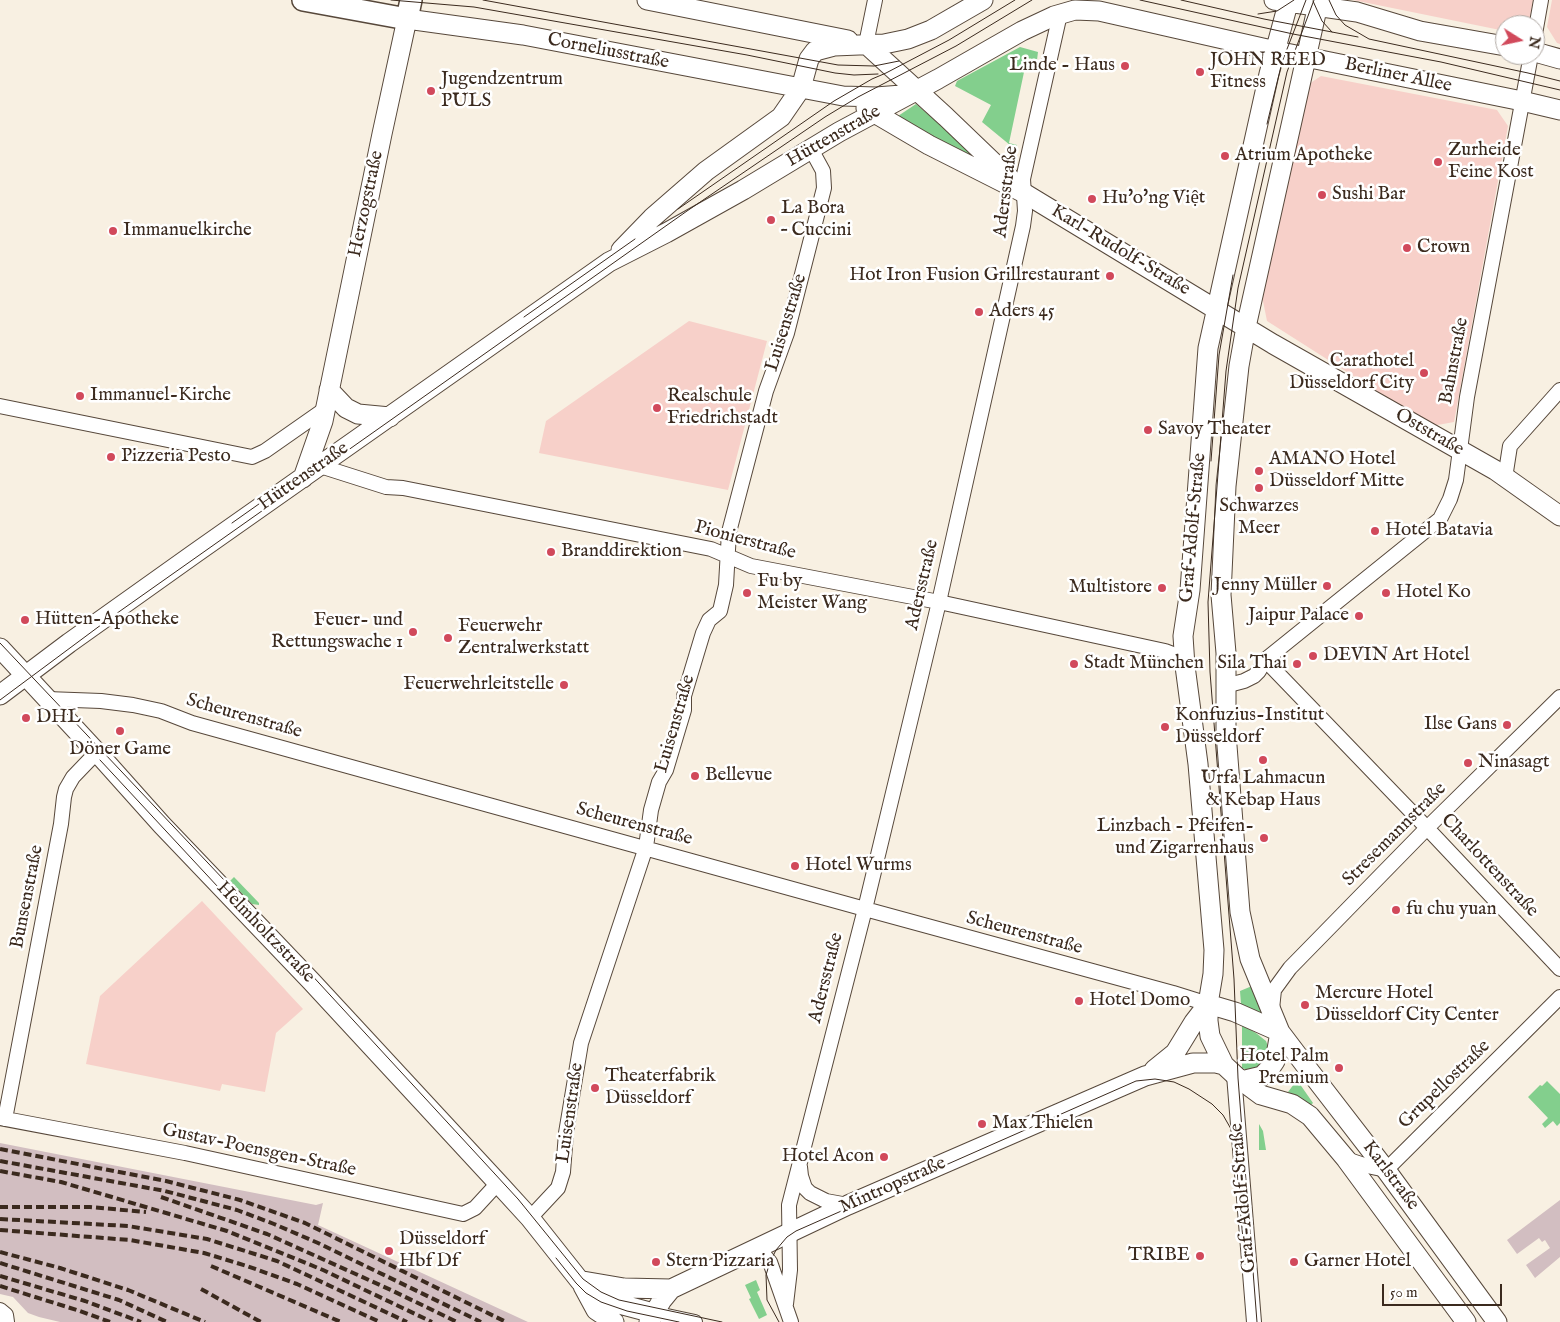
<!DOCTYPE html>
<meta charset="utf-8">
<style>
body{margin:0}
#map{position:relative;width:1560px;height:1322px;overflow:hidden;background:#f8f0e2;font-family:"IM FELL English",serif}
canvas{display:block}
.north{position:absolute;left:1495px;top:15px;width:50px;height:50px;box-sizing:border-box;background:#fff;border:1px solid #b1aaa5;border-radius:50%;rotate:100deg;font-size:14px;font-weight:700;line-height:20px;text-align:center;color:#3b2a1e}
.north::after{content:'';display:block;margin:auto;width:18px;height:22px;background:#d1495b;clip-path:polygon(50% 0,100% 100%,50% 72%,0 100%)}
.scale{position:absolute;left:1382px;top:1284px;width:120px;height:22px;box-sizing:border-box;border:2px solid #3b2a1e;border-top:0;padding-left:6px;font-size:15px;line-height:18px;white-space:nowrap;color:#3b2a1e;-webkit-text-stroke:4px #fff;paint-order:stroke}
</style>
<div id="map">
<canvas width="1560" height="1322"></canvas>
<div class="north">N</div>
<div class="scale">50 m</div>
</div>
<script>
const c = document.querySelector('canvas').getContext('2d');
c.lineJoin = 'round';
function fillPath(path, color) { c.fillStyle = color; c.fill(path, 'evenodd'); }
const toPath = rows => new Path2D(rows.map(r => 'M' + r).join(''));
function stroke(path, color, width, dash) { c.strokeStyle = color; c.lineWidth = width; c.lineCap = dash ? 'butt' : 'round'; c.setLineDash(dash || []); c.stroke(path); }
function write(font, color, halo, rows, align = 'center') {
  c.font = font + ' "IM FELL English",serif'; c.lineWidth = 5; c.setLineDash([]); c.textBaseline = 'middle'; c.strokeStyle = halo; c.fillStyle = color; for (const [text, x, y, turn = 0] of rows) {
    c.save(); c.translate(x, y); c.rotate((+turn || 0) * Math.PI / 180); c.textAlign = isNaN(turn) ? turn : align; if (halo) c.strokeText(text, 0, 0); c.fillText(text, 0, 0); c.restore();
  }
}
fillPath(toPath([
 [1353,0,1533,0,1529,22,1525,25,1505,25,1505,31],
 [1552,0,1560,0,1560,44,1557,43,1547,27],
 [1321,76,1497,110,1508,126,1454,422,1432,426,1267,321,1262,296,1306,86],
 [689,321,767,341,728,490,539,453,546,421],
 [202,901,303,1009,276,1033,265,1092,222,1084,220,1091,86,1064,100,996]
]), '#f7d0c9');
fillPath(toPath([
 [0,1143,316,1205,323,1203,318,1225,528,1322,60,1322,39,1317,28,1313,13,1297,0,1294],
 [1560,1200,1560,1257,1535,1278,1526,1265,1550,1248,1545,1240,1542,1242,1539,1238,1517,1254,1507,1240]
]), '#d2bec1');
fillPath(toPath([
 [1020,47,1038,52,1037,60,1027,58,1009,143,1017,145,1016,150,982,122,991,105,955,86,957,81],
 [916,104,986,164,983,166,898,116],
 [234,877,259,903,259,905,252,904,230,881],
 [1252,986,1264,1015,1241,1004,1240,991],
 [1242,1025,1256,1033,1266,1041,1269,1049,1268,1057,1260,1067,1248,1070,1242,1068],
 [1297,1080,1313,1103,1311,1105,1288,1092],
 [1547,1081,1560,1094,1560,1123,1557,1126,1553,1121,1545,1128,1542,1124,1548,1118,1528,1097,1540,1085,1542,1086],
 [1259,1124,1263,1131,1266,1150,1259,1150],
 [756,1280,760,1290,757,1292,767,1315,759,1319,749,1299,751,1298,745,1285]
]), '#83cf8d');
const street = toPath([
 [1535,34,1541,0],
 [866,44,875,0],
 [0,406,252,457,265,451,325,409],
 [320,466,386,487,403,488,711,549,751,566,939,602,1165,651,1178,656,1185,666],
 [1505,478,1510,446,1560,390],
 [1265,660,1427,828,1560,969],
 [1225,686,1244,681,1254,676,1259,671,1265,660,1440,519,1450,499,1456,480,1467,397,1531,55],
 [47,699,101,701,133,705,161,711,192,723,865,909,1173,993,1208,1004],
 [1272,1009,1274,990,1290,968,1427,828,1560,697],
 [1234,1075,1254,1322],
 [0,1118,185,1153,463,1214,475,1208,498,1183],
 [5,1119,61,824,64,797,66,789,73,777,97,752],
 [1346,1159,1367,1166,1386,1170,1560,997],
 [800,1167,801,1176,805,1188,810,1193,826,1201,848,1205],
 [530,1218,558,1188,563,1172,566,1133,581,1043,646,847,651,810,659,782,666,770,684,710,684,696,703,633,709,620,720,611,726,585,729,532,766,391,787,333,824,188,823,171,811,149],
 [752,1250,765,1256,770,1262,791,1322],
 [786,1304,790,1270,789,1205,865,909,939,602,1023,226,1025,211,1023,179,1060,14],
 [0,1310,6,1315,7,1322],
 [653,1313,695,1322]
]);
const secondary = toPath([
 [647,0,848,40],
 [1274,0,1357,12,1420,31,1505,46],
 [1289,0,1269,74,1208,348,1190,590,1183,636,1185,666,1198,764,1214,950,1213,974,1208,1004,1208,1021,1210,1036,1224,1065,1238,1078,1261,1095,1292,1104,1310,1116,1346,1159,1466,1322],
 [866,44,946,117,1017,185],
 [1535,52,1560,59],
 [866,108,929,145,1024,193,1273,344,1495,470,1560,516],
 [621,250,652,218,706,171,781,117,801,88,809,59,815,51,834,46,884,44,908,39,931,30,983,0],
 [329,390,346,408,358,414,390,417],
 [303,478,323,421,382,134,407,19,523,35,843,96,876,97,902,95],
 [0,648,103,759,162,825,311,981,498,1183,530,1218,580,1281,601,1297,612,1302,653,1313],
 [0,695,69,643,194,554,609,262,666,233,743,190,839,132,938,79,1022,31,1054,16,1075,10,1099,11,1276,51,1522,101,1560,110],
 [1208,1004,1235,1012,1280,1032,1308,1069,1386,1170,1497,1322],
 [1154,1070,1175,1053,1194,1022,1208,1004],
 [1241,1081,1262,1076,1271,1067,1275,1061,1280,1032,1250,959,1240,912,1226,733,1226,653,1221,595,1226,486,1239,366,1246,327,1319,0],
 [583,1281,624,1288,671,1289],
 [583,1286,596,1310,614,1322],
 [649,1322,662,1300,671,1289,848,1205,1145,1076,1193,1063,1216,1063,1224,1065]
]);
const primary = toPath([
 [303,0,407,19,411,0]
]);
stroke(street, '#57483b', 16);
stroke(secondary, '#57483b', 21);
stroke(primary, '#57483b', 24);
stroke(street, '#fff', 14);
stroke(secondary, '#fff', 19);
stroke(primary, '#fff', 21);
stroke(toPath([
 [391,0,474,7,747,55,835,73,854,75,878,74],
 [483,0,838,65,874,66,899,61],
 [1140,0,1293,34,1441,62,1560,90],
 [1181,0,1264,19,1358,37],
 [1329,0,1336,15,1345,25,1369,39,1528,73,1560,81],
 [1313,1,1322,21,1332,32],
 [1258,14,1277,11,1294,0],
 [1267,124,1282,62,1306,0],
 [678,209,834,101,872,79,886,73,949,40,1015,0],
 [524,317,635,239],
 [1211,461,1219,355,1233,275],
 [232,523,324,458],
 [0,643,225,881,518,1199,583,1279,601,1292,619,1300,722,1322],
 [0,700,113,616,687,211,825,117,858,97,956,46,1032,0],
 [100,760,284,958],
 [1237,1169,1245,1264],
 [556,1258,576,1283,586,1293,601,1302,627,1311,679,1322],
 [779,1322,767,1300,766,1275,770,1262,776,1250,787,1237,796,1231,1136,1081,1155,1079,1174,1082,1189,1089,1212,1104,1223,1115,1231,1129,1234,1142,1238,1171],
 [1257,1322,1238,1078,1234,979,1210,672,1208,602,1226,371,1238,288,1287,72,1314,0]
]), '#3b2a1e', 1);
stroke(toPath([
 [0,1149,166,1181,240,1200,305,1223,506,1322],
 [0,1161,165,1191,237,1210,274,1224,318,1243,481,1322],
 [0,1171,61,1182,227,1231,323,1270,432,1322],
 [161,1197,267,1234,391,1290,457,1322],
 [0,1207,90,1207,146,1212],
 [0,1219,128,1226,207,1239,277,1261,407,1322],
 [0,1230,130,1240,204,1253,247,1266,297,1284,380,1322],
 [0,1252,60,1268,128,1290,205,1322],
 [0,1263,119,1300,167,1322],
 [211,1266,341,1322],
 [0,1276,85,1301,141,1322],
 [0,1286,80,1311,110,1322],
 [201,1289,261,1322]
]), '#3b2a1e', 4, [8, 4]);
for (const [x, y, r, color] of [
 [1125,66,5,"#d1495b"],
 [1200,72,5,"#d1495b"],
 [431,91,5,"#d1495b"],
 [1225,156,5,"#d1495b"],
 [1438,162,5,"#d1495b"],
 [1322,195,5,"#d1495b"],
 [1092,199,5,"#d1495b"],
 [771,220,5,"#d1495b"],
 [113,231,5,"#d1495b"],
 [1407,248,5,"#d1495b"],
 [1110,276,5,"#d1495b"],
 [979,312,5,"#d1495b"],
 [1424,373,5,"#d1495b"],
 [80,396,5,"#d1495b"],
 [657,408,5,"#d1495b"],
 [1148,430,5,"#d1495b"],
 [111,457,5,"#d1495b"],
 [1259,471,5,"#d1495b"],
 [1259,488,5,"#d1495b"],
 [1375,531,5,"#d1495b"],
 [551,552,5,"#d1495b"],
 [1327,586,5,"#d1495b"],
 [1162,588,5,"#d1495b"],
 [747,593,5,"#d1495b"],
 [1386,593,5,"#d1495b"],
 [1359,616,5,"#d1495b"],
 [25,620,5,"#d1495b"],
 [413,632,5,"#d1495b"],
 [448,638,5,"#d1495b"],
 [1313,656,5,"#d1495b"],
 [1074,664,5,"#d1495b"],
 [1297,664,5,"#d1495b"],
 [564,685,5,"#d1495b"],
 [26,718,5,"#d1495b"],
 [1507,725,5,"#d1495b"],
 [1165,727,5,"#d1495b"],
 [120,731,5,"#d1495b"],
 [1263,760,5,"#d1495b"],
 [1468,763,5,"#d1495b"],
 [695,776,5,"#d1495b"],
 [1264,838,5,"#d1495b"],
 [795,866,5,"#d1495b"],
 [1396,910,5,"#d1495b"],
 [1079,1001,5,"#d1495b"],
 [1305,1005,5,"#d1495b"],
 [1339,1068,5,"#d1495b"],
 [595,1088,5,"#d1495b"],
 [982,1124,5,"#d1495b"],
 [884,1157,5,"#d1495b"],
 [389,1251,5,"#d1495b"],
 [1200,1256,5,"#d1495b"],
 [656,1262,5,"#d1495b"],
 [1294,1262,5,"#d1495b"]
]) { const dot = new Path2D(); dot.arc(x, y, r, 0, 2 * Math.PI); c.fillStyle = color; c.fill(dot); stroke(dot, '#fff', 2); }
write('19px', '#3b2a1e', '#fff', [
 ["Corneliusstraße",608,52,11],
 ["Berliner Allee",1398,76,12],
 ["Hüttenstraße",834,137,-30],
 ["Adersstraße",1007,192,-83],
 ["Herzogstraße",367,204,-78],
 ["Karl-Rudolf-Straße",1120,251,31],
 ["Luisenstraße",787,323,-73],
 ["Bahnstraße",1455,361,-79],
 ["Oststraße",1429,433,30],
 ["Hüttenstraße",304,477,-35],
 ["Graf-Adolf-Straße",1194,528,-85],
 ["Pionierstraße",745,541,15],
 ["Adersstraße",923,585,-77],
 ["Scheurenstraße",244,717,16],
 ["Luisenstraße",676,724,-74],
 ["Scheurenstraße",634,825,15],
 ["Stresemannstraße",1395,835,-45],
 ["Charlottenstraße",1489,866,47],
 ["Bunsenstraße",28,897,-79],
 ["Helmholtzstraße",265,933,46],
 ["Scheurenstraße",1024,934,15],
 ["Adersstraße",827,978,-76],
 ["Grupellostraße",1445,1085,-44],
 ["Luisenstraße",571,1113,-82],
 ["Gustav-Poensgen-Straße",259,1151,12],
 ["Karlstraße",1390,1176,53],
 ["Mintropstraße",893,1186,-24],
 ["Graf-Adolf-Straße",1244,1198,-95]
]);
write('19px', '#3b2a1e', '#fff', [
 ["JOHN REED",1210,61],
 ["Fitness",1210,83],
 ["Linde - Haus",1115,66,"right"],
 ["Jugendzentrum",441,80],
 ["PULS",441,102],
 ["Zurheide",1448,151],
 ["Feine Kost",1448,173],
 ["Atrium Apotheke",1235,156],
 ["Sushi Bar",1332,195],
 ["Hu'o'ng Việt",1102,199],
 ["La Bora",781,209],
 ["– Cuccini",781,231],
 ["Immanuelkirche",123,231],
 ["Crown",1417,248],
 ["Hot Iron Fusion Grillrestaurant",1100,276,"right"],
 ["Aders 45",989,312],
 ["Carathotel",1414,362,"right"],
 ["Düsseldorf City",1414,384,"right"],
 ["Immanuel-Kirche",90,396],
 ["Realschule",667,397],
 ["Friedrichstadt",667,419],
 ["Savoy Theater",1158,430],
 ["Pizzeria Pesto",121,457],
 ["AMANO Hotel",1269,460],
 ["Düsseldorf Mitte",1269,482],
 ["Schwarzes",1259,507,"center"],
 ["Meer",1259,529,"center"],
 ["Hotel Batavia",1385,531],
 ["Branddirektion",561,552],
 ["Fu by",757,582],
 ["Meister Wang",757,604],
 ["Jenny Müller",1317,586,"right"],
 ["Multistore",1152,588,"right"],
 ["Hotel Ko",1396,593],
 ["Jaipur Palace",1349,616,"right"],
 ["Hütten-Apotheke",35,620],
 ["Feuer- und",403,621,"right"],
 ["Rettungswache 1",403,643,"right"],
 ["Feuerwehr",458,627],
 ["Zentralwerkstatt",458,649],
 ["DEVIN Art Hotel",1323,656],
 ["Stadt München",1084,664],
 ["Sila Thai",1287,664,"right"],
 ["Feuerwehrleitstelle",554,685,"right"],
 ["Konfuzius-Institut",1175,716],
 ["Düsseldorf",1175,738],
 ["DHL",36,718],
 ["Ilse Gans",1497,725,"right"],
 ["Döner Game",120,750,"center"],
 ["Ninasagt",1478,763],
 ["Bellevue",705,776],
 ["Urfa Lahmacun",1263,779,"center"],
 ["& Kebap Haus",1263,801,"center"],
 ["Linzbach - Pfeifen-",1254,827,"right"],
 ["und Zigarrenhaus",1254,849,"right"],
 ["Hotel Wurms",805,866],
 ["fu chu yuan",1406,910],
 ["Mercure Hotel",1315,994],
 ["Düsseldorf City Center",1315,1016],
 ["Hotel Domo",1089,1001],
 ["Hotel Palm",1329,1057,"right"],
 ["Premium",1329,1079,"right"],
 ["Theaterfabrik",605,1077],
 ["Düsseldorf",605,1099],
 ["Max Thielen",992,1124],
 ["Hotel Acon",874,1157,"right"],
 ["Düsseldorf",399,1240],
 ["Hbf Df",399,1262],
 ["TRIBE",1190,1256,"right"],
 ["Stern Pizzaria",666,1262],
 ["Garner Hotel",1304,1262]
], 'left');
</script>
